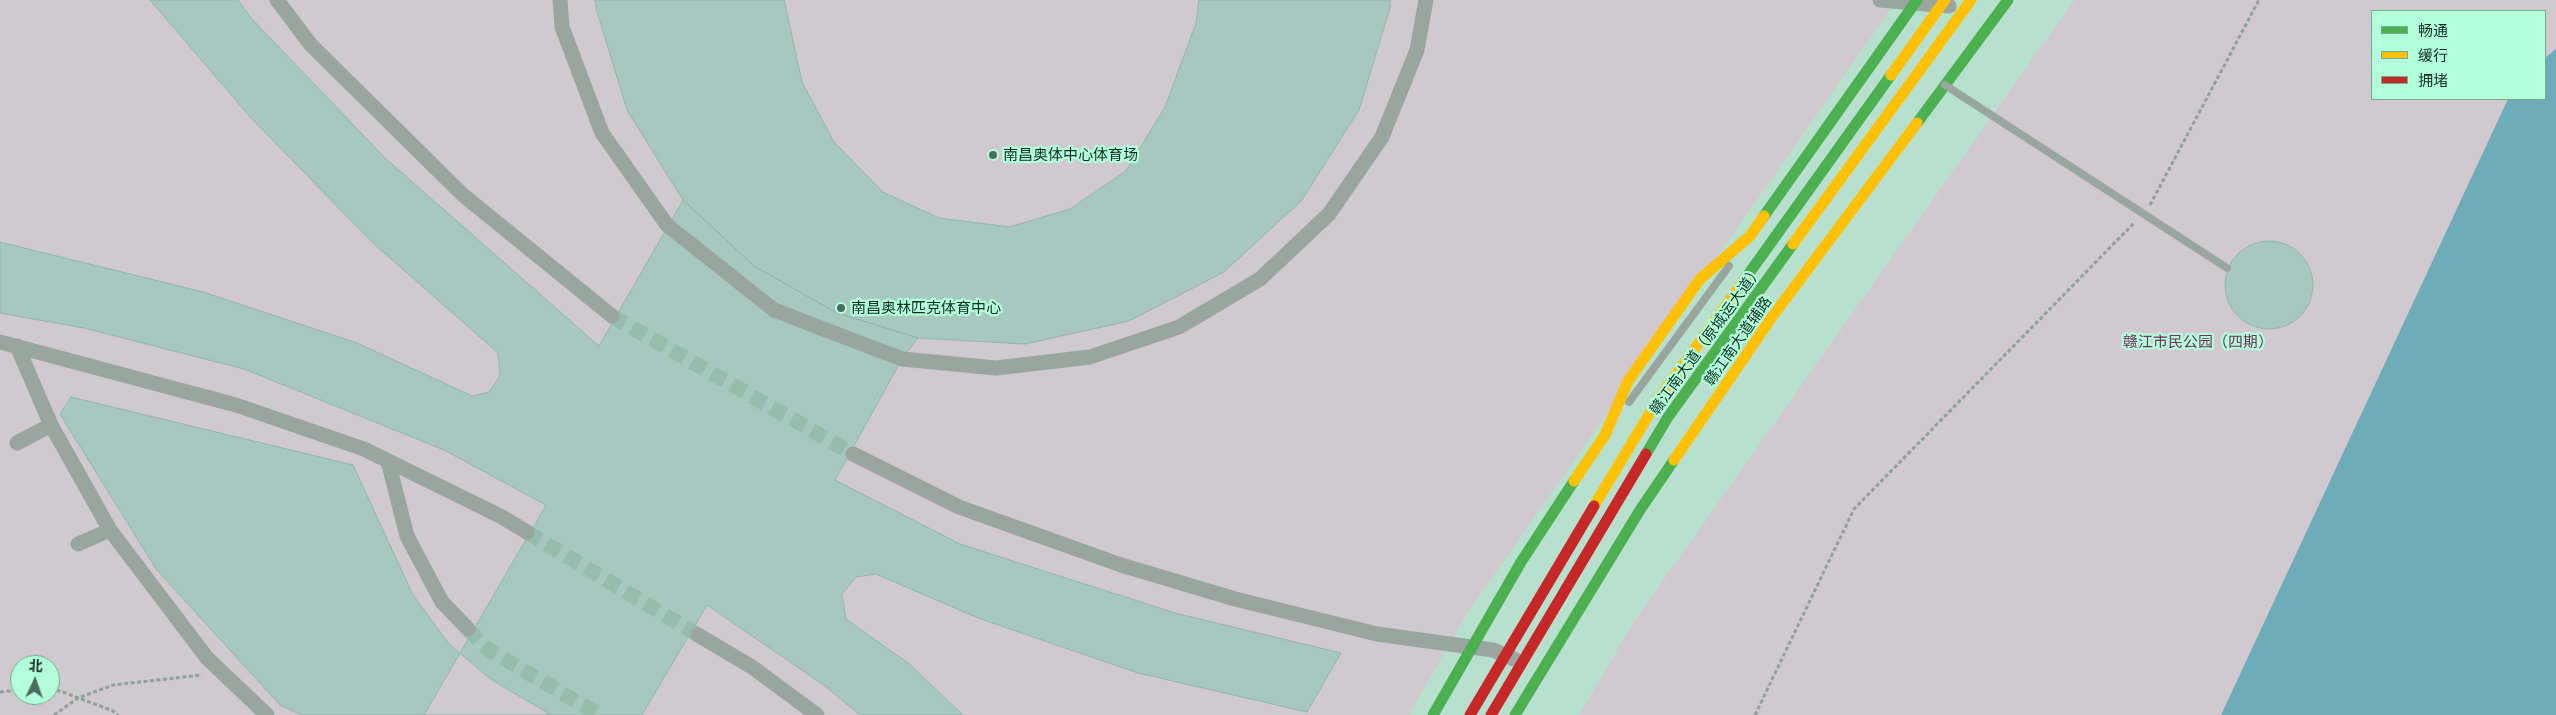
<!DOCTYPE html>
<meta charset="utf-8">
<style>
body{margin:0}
#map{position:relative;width:2556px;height:715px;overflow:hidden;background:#b8e0ce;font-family:"Exo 2","Noto Sans SC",sans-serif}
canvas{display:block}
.legend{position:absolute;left:2371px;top:10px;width:175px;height:90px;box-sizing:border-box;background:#b3ffdc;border:1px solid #72ac92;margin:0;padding:6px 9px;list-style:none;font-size:15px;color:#102f23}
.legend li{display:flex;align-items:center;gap:10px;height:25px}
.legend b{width:25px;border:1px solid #72ac92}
.north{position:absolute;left:10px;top:655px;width:50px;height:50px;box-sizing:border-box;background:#b3ffdc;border:1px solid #72ac92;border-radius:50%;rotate:3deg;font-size:14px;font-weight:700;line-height:20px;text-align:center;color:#102f23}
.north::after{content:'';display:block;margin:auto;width:18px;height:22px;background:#4b6d5f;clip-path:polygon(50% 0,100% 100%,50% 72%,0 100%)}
</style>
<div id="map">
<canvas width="2556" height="715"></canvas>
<ul class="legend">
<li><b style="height:6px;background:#4caf50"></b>畅通</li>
<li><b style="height:6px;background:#ffc107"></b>缓行</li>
<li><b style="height:6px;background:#c62828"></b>拥堵</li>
</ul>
<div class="north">北</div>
</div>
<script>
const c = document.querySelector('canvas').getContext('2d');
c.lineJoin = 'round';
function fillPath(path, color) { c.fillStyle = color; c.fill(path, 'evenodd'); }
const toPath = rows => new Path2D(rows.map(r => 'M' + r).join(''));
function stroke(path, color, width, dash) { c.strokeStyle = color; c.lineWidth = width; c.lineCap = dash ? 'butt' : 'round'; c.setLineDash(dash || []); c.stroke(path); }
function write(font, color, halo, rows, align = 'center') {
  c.font = font + ' "Exo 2","Noto Sans SC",sans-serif'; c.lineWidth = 4.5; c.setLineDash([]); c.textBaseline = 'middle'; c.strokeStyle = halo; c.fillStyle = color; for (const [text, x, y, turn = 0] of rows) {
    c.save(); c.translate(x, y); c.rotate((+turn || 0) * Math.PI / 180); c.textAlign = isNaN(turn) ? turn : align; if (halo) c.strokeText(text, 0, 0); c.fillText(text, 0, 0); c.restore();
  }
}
fillPath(toPath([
 [0,0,1897,0,1466,615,1409,715,0,715],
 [20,665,50,665,50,695,20,695],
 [2074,0,2556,0,2556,362,2290,715,1579,715,1635,620],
 [2372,11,2545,11,2545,99,2372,99]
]), '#d0c9cf');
fillPath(toPath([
 [2556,49,2556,715,2221,715,2508,99,2545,99,2545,58]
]), '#6eacb9');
const building = toPath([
 [150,0,238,0,251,18,385,158,599,346,683,200,754,266,837,313,918,338,902,359,835,480,960,544,1175,613,1341,653,1307,712,1138,673,978,618,876,574,856,577,842,594,846,619,908,663,963,715,860,715,825,686,707,605,642,715,424,715,546,505,444,450,244,369,84,328,0,313,0,242,203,292,357,343,472,396,489,392,500,376,498,353,373,243,251,118,150,0],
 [595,0,784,0,802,82,834,142,883,192,939,218,1009,227,1070,209,1126,171,1165,107,1196,23,1199,0,1390,0,1390,8,1359,110,1302,200,1224,272,1129,321,1025,344,918,338,837,313,754,266,683,200,627,110,596,8,595,0],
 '2225 285a44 44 0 1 1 88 0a44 44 0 1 1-88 0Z',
 [71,397,353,465,413,595,449,644,492,680,551,715,301,715,280,705,156,569,60,414,71,397]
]);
fillPath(building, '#a6c8be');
stroke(building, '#93b6ac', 1);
stroke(toPath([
 [612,316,853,454],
 [527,532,698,635],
 [468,629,489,650,600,715]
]), '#96bdac', 15, [15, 8]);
stroke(toPath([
 [2150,205,2259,0],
 [50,690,60,691,113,711,118,715],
 [0,692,20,690],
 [54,715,78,698,113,685,202,675],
 [1755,715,1854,509,2135,222]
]), '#8fa299', 3, [4, 2.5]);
stroke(toPath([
 [1629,402,1729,266]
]), '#98a69f', 8);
stroke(toPath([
 [277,0,311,45,463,195,612,316],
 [560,0,562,27,602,133,667,225,774,310,902,359,996,368,1090,357,1179,327,1260,279,1329,214,1382,137,1417,50,1426,0],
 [1880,0,1949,6],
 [0,342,236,405,364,449,502,517,527,532],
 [17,346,51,425,110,530,207,658,267,715],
 [17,443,51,425],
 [853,454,959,507,1121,565,1235,599,1377,634,1493,650,1514,659],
 [388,461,407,536,442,602,468,629],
 [78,544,110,530],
 [698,635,752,667,817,715]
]), '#98a69f', 15);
stroke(toPath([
 [1917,123,2008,0],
 [1764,216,1917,0],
 [1745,279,1891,75],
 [1646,454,1668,417,1793,244],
 [1433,715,1521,562,1574,481],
 [1515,715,1640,510,1674,460]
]), '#4caf50', 11);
stroke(toPath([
 [1891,75,1945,0],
 [1793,244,1971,0],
 [1674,460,1772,317,1917,123],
 [1574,481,1605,435,1628,381,1700,279,1750,236,1764,216],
 [1594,506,1657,401,1745,279]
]), '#ffc107', 11);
stroke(toPath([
 [1470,715,1594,506],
 [1491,715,1646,454]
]), '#c62828', 11);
stroke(toPath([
 [1945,85,2227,268]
]), '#98a69f', 8);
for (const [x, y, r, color] of [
 [993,155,5,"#4b6d5f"],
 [841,308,5,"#4b6d5f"]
]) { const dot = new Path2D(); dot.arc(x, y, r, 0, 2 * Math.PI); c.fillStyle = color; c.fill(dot); stroke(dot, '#b3ffdc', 2); }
write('15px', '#102f23', '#b3ffdc', [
 ["南昌奥体中心体育场",1003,155],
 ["南昌奥林匹克体育中心",851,308]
], 'left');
write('15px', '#102f23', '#b3ffdc', [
 ["赣江南大道（原城运大道）",1706,340,-54],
 ["赣江南大道辅路",1738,341,-55]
]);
write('15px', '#732e5a', '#b3ffdc', [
 ["赣江市民公园（四期）",2198,342]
]);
</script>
